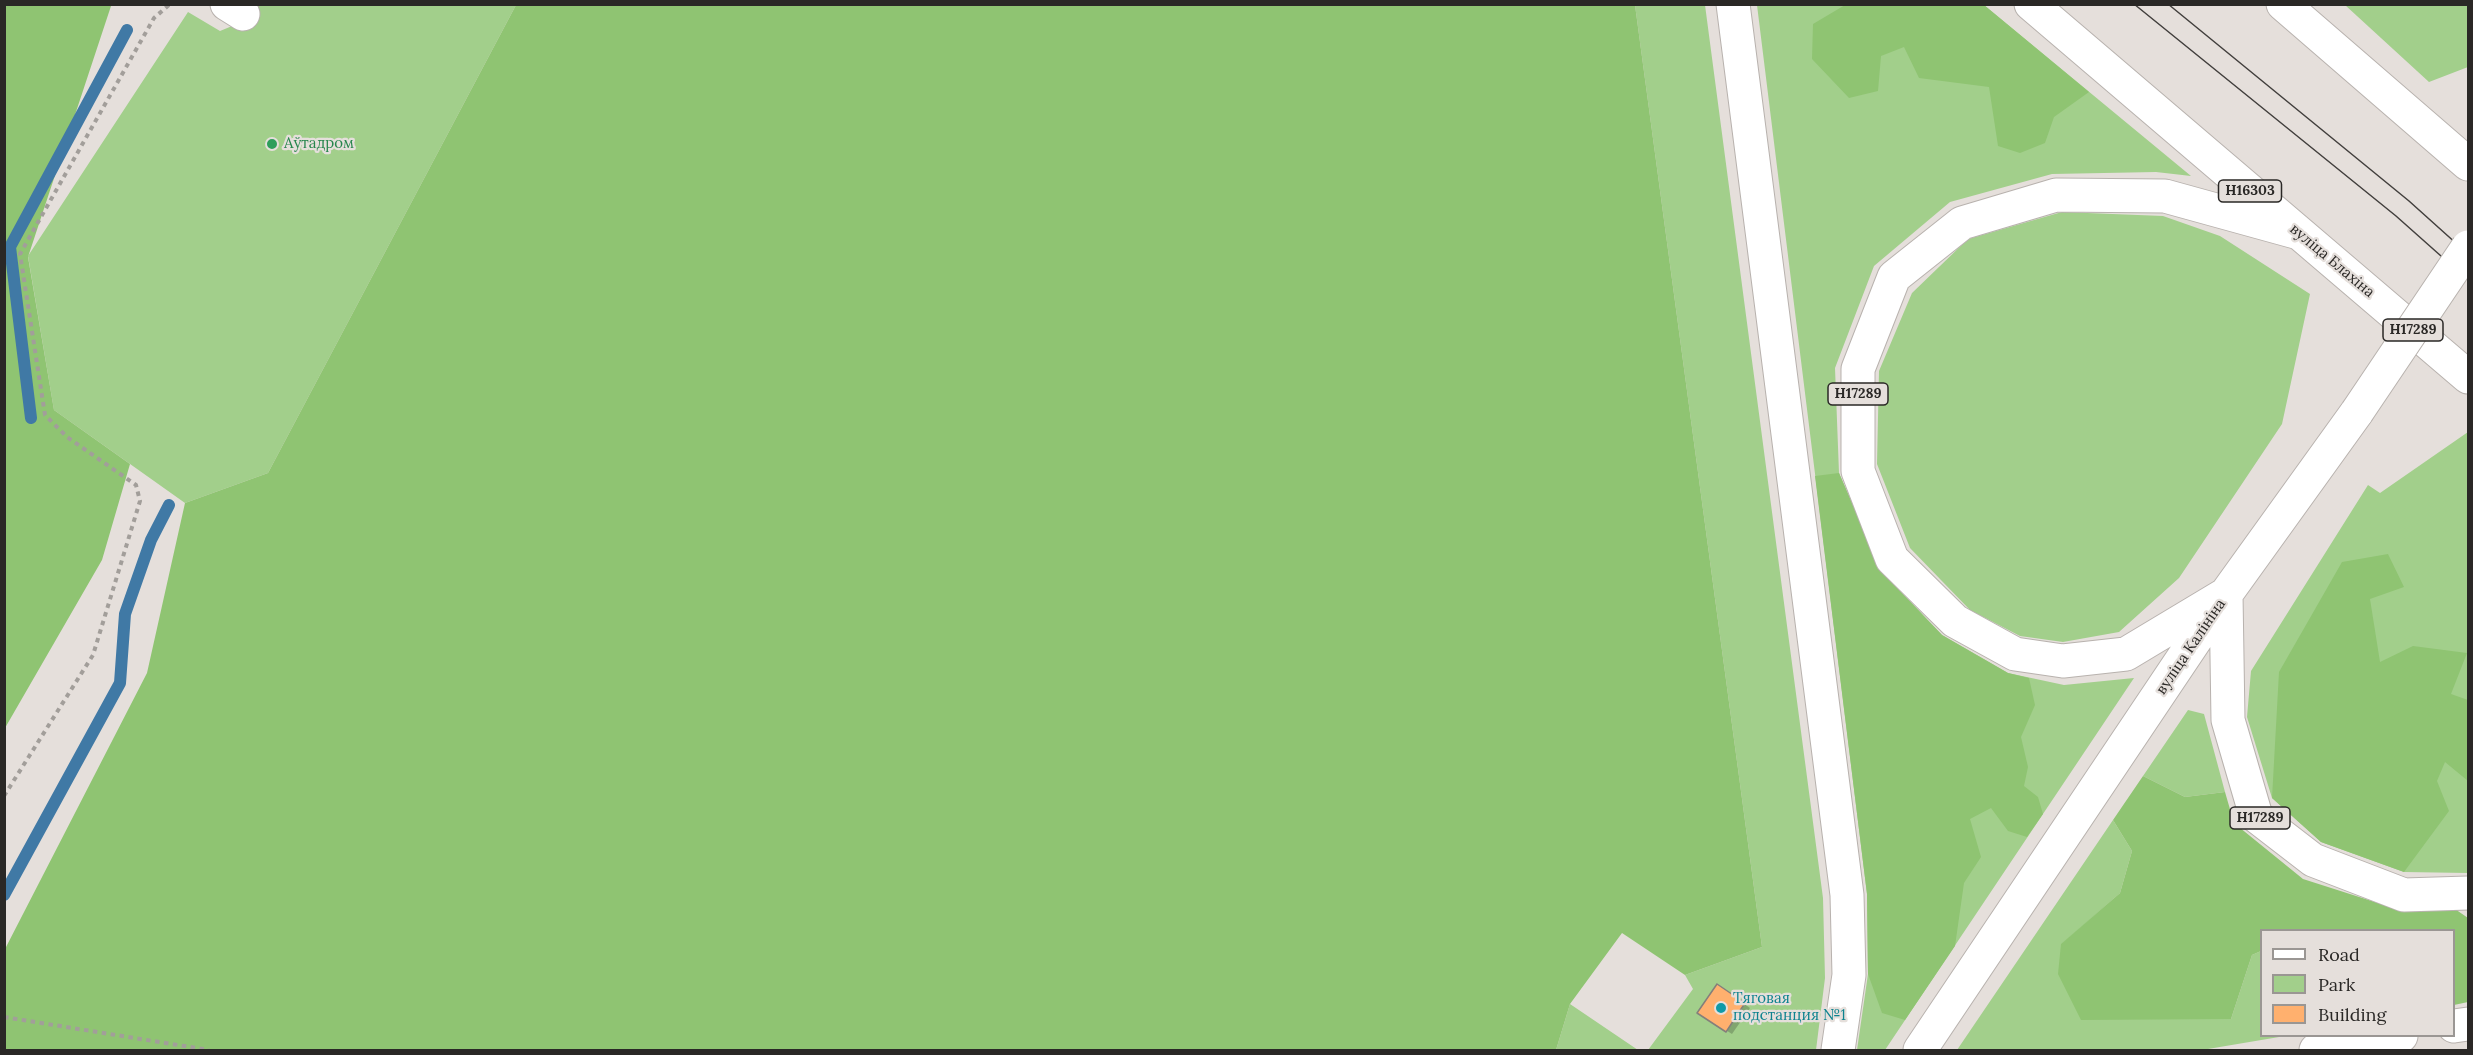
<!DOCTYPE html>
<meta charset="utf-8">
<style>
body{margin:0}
#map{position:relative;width:2473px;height:1055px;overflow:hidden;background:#e5dfdb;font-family:Lora,serif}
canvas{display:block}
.frame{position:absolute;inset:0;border:6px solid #2a2826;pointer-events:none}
.legend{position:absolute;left:2260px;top:929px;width:195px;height:108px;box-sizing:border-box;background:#e5dfdb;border:2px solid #9a9693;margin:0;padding:8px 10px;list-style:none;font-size:18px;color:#2a2826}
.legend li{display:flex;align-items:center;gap:12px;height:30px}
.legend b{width:30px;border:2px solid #9a9693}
</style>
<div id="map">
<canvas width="2473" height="1055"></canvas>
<div class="frame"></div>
<ul class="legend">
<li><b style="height:8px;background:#fff"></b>Road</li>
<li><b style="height:16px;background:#a2cf8b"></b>Park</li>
<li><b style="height:16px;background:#ffb06e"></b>Building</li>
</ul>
</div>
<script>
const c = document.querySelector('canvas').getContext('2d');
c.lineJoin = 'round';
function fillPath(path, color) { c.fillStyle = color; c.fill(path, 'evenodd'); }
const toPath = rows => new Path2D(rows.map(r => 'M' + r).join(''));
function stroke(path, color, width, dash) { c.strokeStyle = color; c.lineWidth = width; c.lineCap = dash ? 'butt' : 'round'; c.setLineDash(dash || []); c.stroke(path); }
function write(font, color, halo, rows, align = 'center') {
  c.font = font + ' Lora,serif'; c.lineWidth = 4.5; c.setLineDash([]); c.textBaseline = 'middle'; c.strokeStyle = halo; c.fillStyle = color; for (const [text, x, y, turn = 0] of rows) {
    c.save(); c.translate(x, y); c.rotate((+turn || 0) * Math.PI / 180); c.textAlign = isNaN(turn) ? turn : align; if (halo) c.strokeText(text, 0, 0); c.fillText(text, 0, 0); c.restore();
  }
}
fillPath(toPath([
 [248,5,516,5,268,473,185,503,54,410,28,256,188,12,220,31,237,24],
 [1635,5,1705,5,1823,898,1825,978,1816,1050,1648,1050,1693,989,1685,975,1762,947],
 [1757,5,1984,5,2191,176,2156,172,2052,174,1950,202,1874,266,1835,368,1839,473,1882,572,1942,635,2008,673,2064,685,2134,678,1885,1050,1857,1050,1868,974,1867,894],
 [2345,5,2468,5,2468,67,2429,82],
 [2062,212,2163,216,2220,236,2310,294,2282,424,2179,578,2119,632,2063,642,2020,636,1970,610,1910,548,1877,464,1879,371,1912,293,1968,239],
 [2468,432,2468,873,2404,872,2321,842,2272,798,2247,717,2251,671,2368,485,2380,493],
 [2188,710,2204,714,2225,792,2185,797,2143,776],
 [2113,820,2132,851,2120,893,2061,945,2231,1019,2252,955,2261,951,2262,1036,2285,1036,2202,1050,1957,1050],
 [1570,1004,1638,1050,1556,1050]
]), '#a2cf8b');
fillPath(toPath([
 [5,4,111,6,28,257,54,410,130,464,102,560,5,728],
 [516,5,1635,5,1762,947,1685,975,1622,933,1570,1004,1556,1050,5,1050,5,949,147,673,185,503,268,473],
 [1845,5,1984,5,2089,92,2054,117,2045,143,2020,153,1998,146,1989,87,1919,78,1904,47,1881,56,1878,91,1849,98,1812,59,1813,24],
 [1839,473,1882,572,1942,635,2008,673,2029,678,2035,705,2021,737,2028,767,2024,786,2038,797,2043,814,2027,837,2008,831,1991,808,1970,819,1981,857,1964,883,1955,946,1905,1020,1882,1013,1868,974,1867,894,1815,476],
 [2388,554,2404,587,2370,599,2380,662,2413,646,2467,653,2451,694,2468,700,2468,781,2445,762,2437,781,2449,811,2404,872,2321,842,2272,798,2279,672,2342,562],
 [2143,776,2185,797,2225,792,2234,823,2303,879,2403,911,2455,909,2468,918,2468,1002,2454,1005,2454,930,2262,930,2261,951,2252,955,2231,1019,2081,1020,2058,974,2061,944,2120,893,2132,851,2113,820]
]), '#8fc472');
fillPath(toPath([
 [1723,989,1750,1008,1732,1034,1699,1013]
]), '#0003');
stroke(toPath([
 [31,418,10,247,127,30],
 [4,895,120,683,125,614,151,540,169,505]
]), '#4079a5', 12);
const building = toPath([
 [1717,984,1745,1003,1726,1032,1697,1013,1717,984]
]);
fillPath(building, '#ffb06e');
stroke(building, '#847f7b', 1.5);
const minor = toPath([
 [227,4,243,14]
]);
const major = toPath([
 [1733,4,1847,895,1849,975,1838,1050],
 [2031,4,2468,377],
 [2283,4,2468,164],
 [2226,594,2126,654,2063,661,2015,654,1955,621,1892,559,1858,471,1858,369,1894,277,1962,223,2056,195,2165,196,2299,233],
 [2226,594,2228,720,2256,816,2313,860,2404,895,2468,893],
 [2454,1026,2468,1024],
 [1920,1050,2226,594,2357,412],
 [2316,1050,2401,1036]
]);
stroke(minor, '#b8b2ae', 35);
stroke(major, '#b8b2ae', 35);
stroke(toPath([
 [4,796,93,655,140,501,136,485,67,437,45,415,20,254,154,18,170,4],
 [4,1017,209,1050]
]), '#a29e9a', 4, [4.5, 4.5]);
stroke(minor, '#fff', 33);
stroke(major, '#fff', 33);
stroke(toPath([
 [2134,4,2396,216,2468,280],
 [2168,4,2409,201,2468,254]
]), '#423f3d', 1.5);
const majorBridge = toPath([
 [2357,412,2468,247]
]);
stroke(majorBridge, '#b8b2ae', 35, []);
stroke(majorBridge, '#fff', 33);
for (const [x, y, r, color] of [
 [272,144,6,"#2e9e5b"],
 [1721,1008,6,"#0f9aa8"]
]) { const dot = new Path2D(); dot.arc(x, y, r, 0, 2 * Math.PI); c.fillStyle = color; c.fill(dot); stroke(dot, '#e5dfdb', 2); }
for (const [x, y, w] of [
 [2250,191,63],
 [2413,330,60],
 [1858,394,60],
 [2260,818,60]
]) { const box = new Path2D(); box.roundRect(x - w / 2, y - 11, w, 22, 4.5); c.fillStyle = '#e5dfdb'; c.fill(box); stroke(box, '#2a2826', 1.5); }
write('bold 14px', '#2a2826', null, [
 ["Н16303",2250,191],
 ["Н17289",2413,330],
 ["Н17289",1858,394],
 ["Н17289",2260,818]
]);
write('15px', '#27864d', '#e5dfdb', [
 ["Аўтадром",284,144]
], 'left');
write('15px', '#2a2826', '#e5dfdb', [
 ["вуліца Блахіна",2332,261,40],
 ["вуліца Калініна",2191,647,-56]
]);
write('15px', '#0d838f', '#e5dfdb', [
 ["Тяговая",1733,999],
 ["подстанция №1",1733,1016]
], 'left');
</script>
